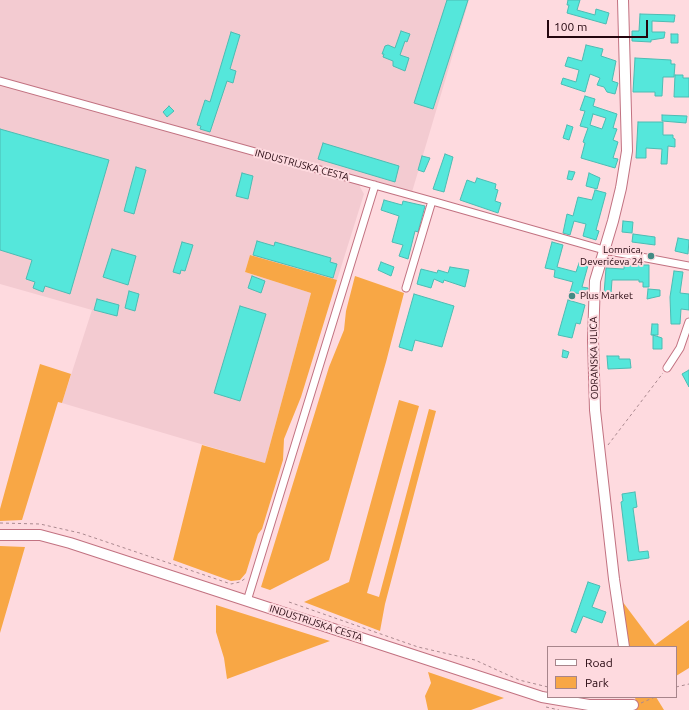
<!DOCTYPE html>
<meta charset="utf-8">
<style>
body{margin:0}
#map{position:relative;width:689px;height:710px;overflow:hidden;background:#fedadf;font-family:Ubuntu,sans-serif}
canvas{display:block}
.legend{position:absolute;left:547px;top:646px;width:130px;height:52px;box-sizing:border-box;background:#fedadf;border:1px solid #a7858b;margin:0;padding:5px 7px;list-style:none;font-size:12px;color:#24060e}
.legend li{display:flex;align-items:center;gap:8px;height:20px}
.legend b{width:20px;border:1px solid #a7858b}
.scale{position:absolute;left:547px;top:20px;width:101px;height:18px;box-sizing:border-box;border:2px solid #24060e;border-top:0;padding-left:5px;font-size:12px;line-height:14px;white-space:nowrap;color:#24060e;-webkit-text-stroke:3px #fedadf;paint-order:stroke}
</style>
<div id="map">
<canvas width="689" height="710"></canvas>
<ul class="legend">
<li><b style="height:5px;background:#fff"></b>Road</li>
<li><b style="height:11px;background:#f8a745"></b>Park</li>
</ul>
<div class="scale">100 m</div>
</div>
<script>
const c = document.querySelector('canvas').getContext('2d');
c.lineJoin = 'round';
function fillPath(path, color) { c.fillStyle = color; c.fill(path, 'evenodd'); }
const toPath = rows => new Path2D(rows.map(r => 'M' + r).join(''));
function stroke(path, color, width, dash) { c.strokeStyle = color; c.lineWidth = width; c.lineCap = dash ? 'butt' : 'round'; c.setLineDash(dash || []); c.stroke(path); }
function write(font, color, halo, rows, align = 'center') {
  c.font = font + ' Ubuntu,sans-serif'; c.lineWidth = 4; c.setLineDash([]); c.textBaseline = 'middle'; c.strokeStyle = halo; c.fillStyle = color; for (const [text, x, y, turn = 0] of rows) {
    c.save(); c.translate(x, y); c.rotate((+turn || 0) * Math.PI / 180); c.textAlign = isNaN(turn) ? turn : align; if (halo) c.strokeText(text, 0, 0); c.fillText(text, 0, 0); c.restore();
  }
}
fillPath(toPath([
 [0,0,469,0,412,192,363,177,360,187,364,194,337,280,250,255,245,272,311,293,265,463,62,403,92,310,0,284]
]), '#f3cbd1');
fillPath(toPath([
 [250,255,337,280,301,397,284,439,283,460,262,529,258,534,246,573,240,580,231,581,173,560,202,445,265,463,311,293,245,272],
 [355,276,404,293,386,362,329,560,270,590,261,587,329,367,344,330,346,311],
 [40,364,71,374,62,403,58,402,22,520,0,521,0,509],
 [399,400,419,406,367,593,379,597,429,409,436,411,385,604,380,631,304,602,349,582],
 [0,546,25,547,0,633],
 [622,601,655,645,689,620,689,668,676,676,676,647,628,647],
 [216,605,330,641,227,679,224,658,216,632],
 [428,672,504,698,471,710,428,710,425,696,431,683],
 [635,697,656,697,664,710,637,710]
]), '#f8a745');
const building = toPath([
 [447,0,468,0,433,109,414,103,447,0],
 [568,0,580,0,577,10,595,15,596,9,609,13,606,24,567,13,569,5,567,5,568,0],
 [640,14,675,15,674,22,652,21,652,32,665,32,664,38,651,40,651,42,632,41,632,31,639,31,640,14],
 [401,31,410,34,407,42,405,41,400,55,409,58,405,71,393,66,393,61,383,57,384,54,382,54,385,46,388,45,395,48,401,31],
 [231,32,240,35,230,69,236,71,233,83,227,81,210,132,200,129,201,126,197,125,205,100,210,102,231,32],
 [671,34,678,34,678,43,671,43,671,34],
 [586,45,603,49,601,56,616,61,612,81,618,83,615,94,607,92,604,87,597,85,600,78,590,74,585,92,561,84,563,78,576,82,579,70,565,66,568,57,582,61,586,45],
 [635,58,671,60,671,64,675,64,674,77,663,77,662,96,655,96,655,92,633,92,635,58],
 [675,75,683,75,683,78,689,78,689,97,674,97,675,75],
 [585,96,595,99,593,106,617,114,613,128,617,129,613,140,618,142,613,158,618,159,615,168,581,158,585,143,583,142,588,128,580,126,585,111,580,110,585,96],
 [593,114,606,118,602,129,590,125,593,114],
 [169,106,174,111,167,117,163,112,169,106],
 [662,115,687,116,686,123,662,121,662,115],
 [638,122,663,122,663,135,673,135,673,138,675,139,675,147,668,146,667,164,661,164,662,149,646,148,646,158,636,158,638,122],
 [567,125,573,127,569,140,563,138,567,125],
 [0,129,109,160,70,294,45,286,43,292,33,288,35,282,26,279,32,260,0,250,0,129],
 [323,143,399,166,395,182,318,159,323,143],
 [445,154,453,157,444,192,433,189,445,154],
 [422,156,430,158,424,172,418,170,422,156],
 [136,167,146,170,134,214,124,211,136,167],
 [569,171,575,172,572,180,567,179,569,171],
 [242,173,253,176,248,199,236,196,242,173],
 [589,173,600,178,597,189,586,186,589,173],
 [477,178,496,184,495,189,498,190,495,201,501,203,498,213,460,200,467,180,475,183,477,178],
 [595,190,606,193,596,230,599,231,596,240,583,236,586,224,574,221,570,235,563,233,567,214,573,216,578,197,592,200,595,190],
 [384,200,402,205,403,201,425,206,418,232,415,231,408,259,399,256,403,245,392,242,399,216,381,210,384,200],
 [623,221,633,222,632,233,622,232,623,221],
 [633,234,655,237,655,245,632,242,633,234],
 [678,238,689,240,688,254,675,251,678,238],
 [257,241,274,246,275,242,331,258,330,262,337,264,333,278,253,255,257,241],
 [182,242,193,245,185,271,181,270,180,274,173,272,182,242],
 [552,242,563,245,557,267,576,272,580,260,589,262,582,287,588,288,587,295,570,292,573,282,554,277,555,270,545,268,552,242],
 [112,249,136,256,128,285,103,277,112,249],
 [381,262,394,267,391,276,378,270,381,262],
 [639,265,649,265,649,287,643,287,643,282,639,282,639,280,612,280,611,294,604,294,606,268,624,269,624,266,639,265],
 [450,267,469,270,465,287,444,280,443,283,434,279,431,288,417,284,421,269,437,273,438,270,448,273,450,267],
 [674,271,683,272,680,293,689,294,689,310,681,309,680,324,671,324,670,297,674,271],
 [252,276,265,281,261,293,248,288,252,276],
 [648,289,660,290,660,296,647,299,648,289],
 [129,291,139,294,135,311,125,308,129,291],
 [414,294,454,306,442,347,415,340,412,351,399,347,414,294],
 [97,299,119,305,117,316,94,310,97,299],
 [568,300,585,305,580,324,576,323,572,338,558,335,568,300],
 [240,306,266,314,240,401,214,393,240,306],
 [652,324,658,324,658,335,651,335,652,324],
 [653,335,662,338,662,349,653,349,653,335],
 [563,350,569,352,567,358,562,357,563,350],
 [607,356,619,356,619,359,630,359,631,368,608,369,607,356],
 [689,370,689,387,682,374,689,370],
 [635,492,637,507,633,508,639,552,648,551,649,558,628,561,621,502,623,501,622,494,635,492],
 [588,582,600,586,592,607,606,612,602,623,583,616,576,633,571,631,588,582]
]);
fillPath(building, '#55e7db');
stroke(building, '#4cbcb3', 1);
const street = toPath([
 [0,81,432,201,604,250,689,266],
 [406,288,432,201],
 [667,368,680,348,689,322],
 [247,601,375,185]
]);
const secondary = toPath([
 [623,0,627,151,621,188,613,221,595,281,593,340,595,410,600,455,614,579,624,647],
 [0,535,40,535,70,543,542,697,589,705,633,705]
]);
stroke(street, '#c27281', 9);
stroke(secondary, '#c27281', 12);
stroke(toPath([
 [608,445,663,373],
 [0,523,40,524,80,533,231,584,240,582,246,578],
 [289,602,418,647,475,660,519,680,548,687],
 [676,687,689,684],
 [641,703,655,697],
 [546,707,559,710]
]), '#aa898f', 1, [3, 3]);
stroke(street, '#fff', 7);
stroke(secondary, '#fff', 10);
for (const [x, y, r, color] of [
 [651,256,4,"#438a84"],
 [572,296,4,"#438a84"]
]) { const dot = new Path2D(); dot.arc(x, y, r, 0, 2 * Math.PI); c.fillStyle = color; c.fill(dot); stroke(dot, '#fedadf', 1.5); }
write('10px', '#24060e', '#fedadf', [
 ["INDUSTRIJSKA CESTA",302,165,15],
 ["ODRANSKA ULICA",594,358,-91],
 ["INDUSTRIJSKA CESTA",316,623,18]
]);
write('10px', '#24060e', '#fedadf', [
 ["Lomnica,",643,250],
 ["Deverićeva 24",643,262],
 ["Plus Market",580,296,"left"]
], 'right');
</script>
